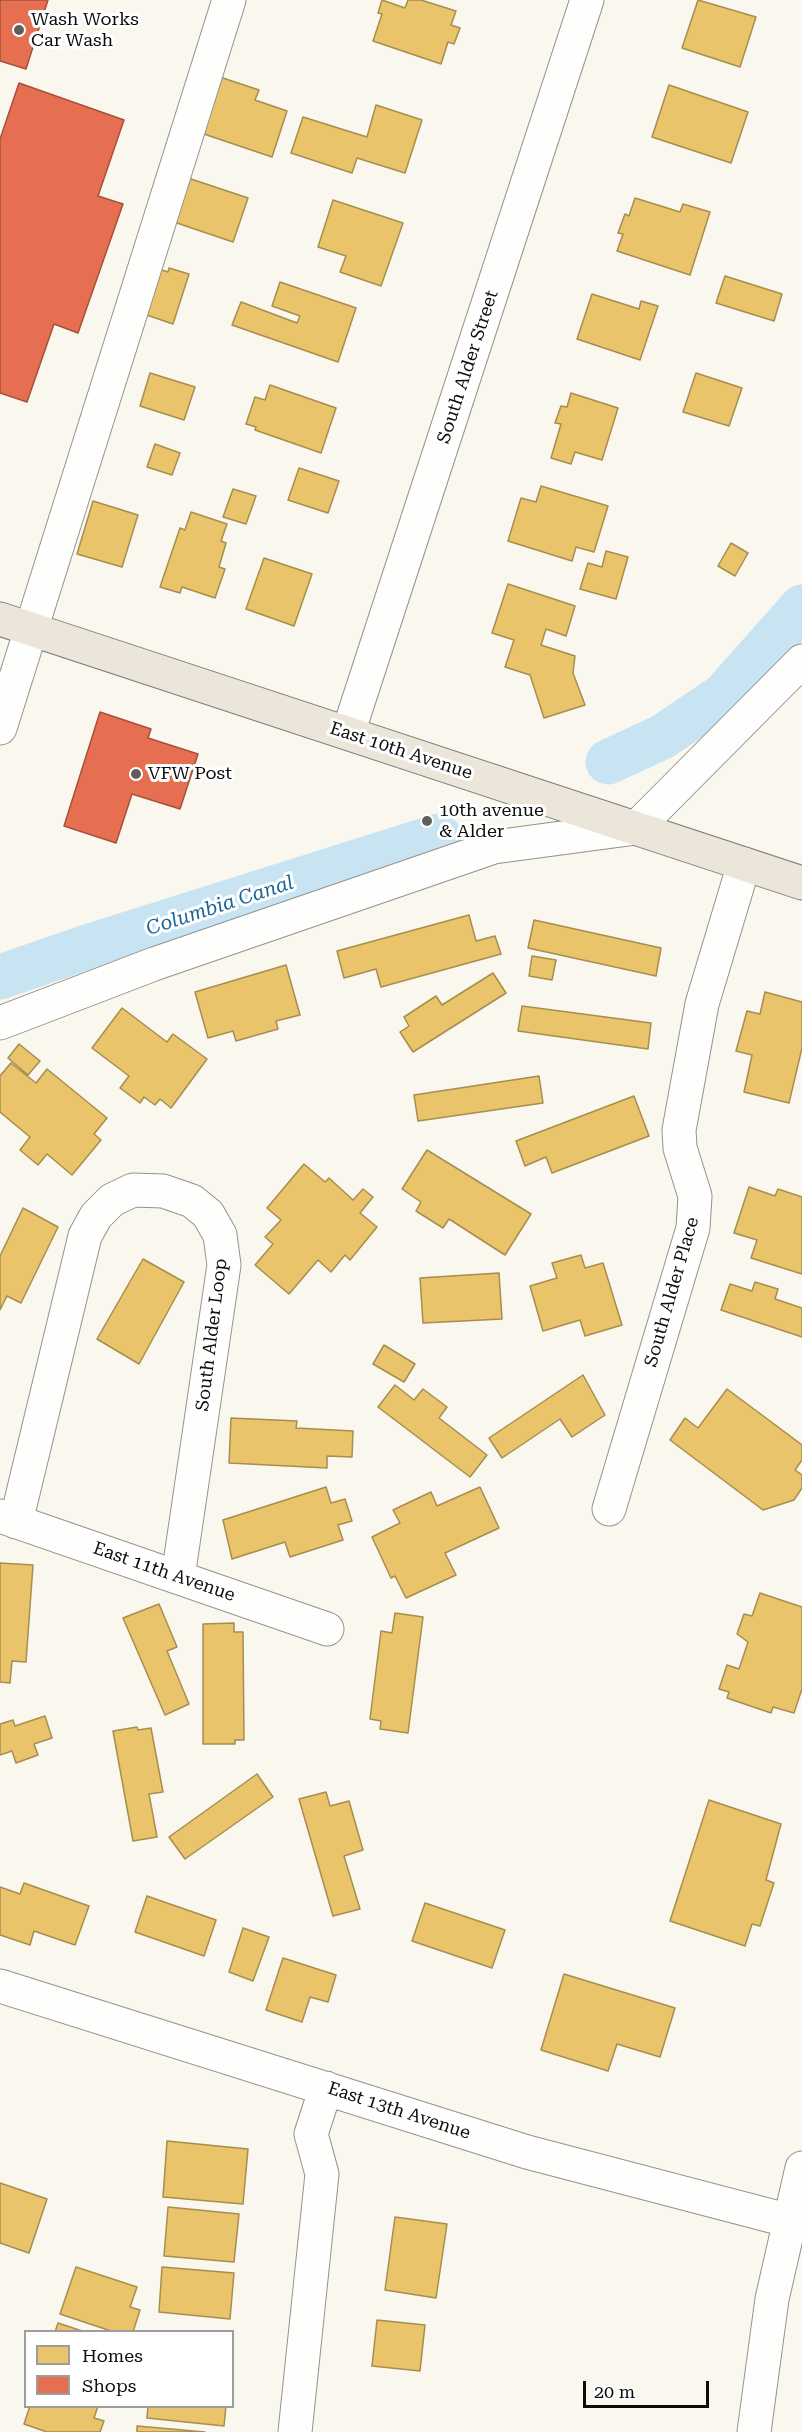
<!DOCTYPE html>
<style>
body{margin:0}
#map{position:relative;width:802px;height:2432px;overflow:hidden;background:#faf7ef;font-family:"Roboto Serif",serif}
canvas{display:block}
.legend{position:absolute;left:24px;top:2330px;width:210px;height:78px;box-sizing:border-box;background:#fff;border:2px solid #9e9e9e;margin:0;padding:8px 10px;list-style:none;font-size:18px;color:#0c0c0c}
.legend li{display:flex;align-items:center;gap:12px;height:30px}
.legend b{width:30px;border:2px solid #9e9e9e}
.scale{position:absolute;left:583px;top:2381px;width:126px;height:27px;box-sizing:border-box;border:3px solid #0c0c0c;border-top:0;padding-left:8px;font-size:18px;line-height:21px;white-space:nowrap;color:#0c0c0c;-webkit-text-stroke:4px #fff;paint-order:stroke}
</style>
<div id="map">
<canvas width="802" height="2432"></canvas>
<ul class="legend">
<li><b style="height:16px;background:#e9c46a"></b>Homes</li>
<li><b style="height:16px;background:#e76f51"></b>Shops</li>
</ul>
<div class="scale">20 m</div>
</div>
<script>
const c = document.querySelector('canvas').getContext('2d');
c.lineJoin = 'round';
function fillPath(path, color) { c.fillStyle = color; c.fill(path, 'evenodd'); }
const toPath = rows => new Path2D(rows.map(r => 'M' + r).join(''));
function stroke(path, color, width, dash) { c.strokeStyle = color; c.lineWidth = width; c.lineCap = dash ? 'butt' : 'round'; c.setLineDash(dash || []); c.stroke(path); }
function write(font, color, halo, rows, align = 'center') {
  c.font = font + ' "Roboto Serif",serif'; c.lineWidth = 6; c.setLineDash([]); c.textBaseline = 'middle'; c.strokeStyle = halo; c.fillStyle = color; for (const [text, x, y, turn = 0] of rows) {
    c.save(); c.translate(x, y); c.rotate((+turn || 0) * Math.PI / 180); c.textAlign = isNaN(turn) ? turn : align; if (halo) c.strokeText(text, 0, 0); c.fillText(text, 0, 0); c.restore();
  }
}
const homes = toPath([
 [382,0,405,8,408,0,421,0,456,11,451,25,460,28,454,44,448,42,441,64,373,41,382,14,378,13,382,0],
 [698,0,756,17,740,67,682,48,698,0],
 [214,75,259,90,255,100,287,111,272,157,195,131,214,75],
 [669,85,748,112,731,163,652,137,669,85],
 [376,105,422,120,405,173,357,158,352,173,291,153,303,117,367,137,376,105],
 [182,176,248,198,233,242,168,220,182,176],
 [635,198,680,212,683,204,710,212,690,275,617,251,623,234,618,233,625,214,629,216,635,198],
 [333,200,403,223,381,286,340,272,346,256,318,247,333,200],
 [149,266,168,272,169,268,189,274,173,324,135,311,149,266],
 [725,276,782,294,774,321,716,303,725,276],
 [280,282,356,308,338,362,232,325,241,302,297,323,300,316,272,306,280,282],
 [592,294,639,309,641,301,658,306,640,360,577,339,592,294],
 [150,373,195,387,184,420,140,406,150,373],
 [696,373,742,388,729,426,683,412,696,373],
 [270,385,336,408,321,453,255,430,256,427,246,424,255,397,265,400,270,385],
 [571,393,618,408,602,460,575,452,571,464,551,458,561,424,555,423,561,406,567,407,571,393],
 [155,444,180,453,172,475,147,467,155,444],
 [299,468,339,481,328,513,288,500,299,468],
 [541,486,608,506,594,552,576,547,572,561,508,541,521,498,536,502,541,486],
 [233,489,256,496,246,524,223,517,233,489],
 [93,501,138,515,122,567,77,554,93,501],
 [191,512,227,524,221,541,226,543,219,567,225,569,215,598,182,587,180,593,160,587,180,528,185,530,191,512],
 [731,543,748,553,735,576,718,566,731,543],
 [606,551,628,557,616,599,580,589,588,563,602,567,606,551],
 [264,558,312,574,294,626,246,609,264,558],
 [508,584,575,606,566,636,546,629,541,645,575,656,573,673,585,705,544,718,530,675,505,667,514,640,492,633,508,584],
 [469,915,476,941,495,936,501,954,381,987,376,969,344,978,337,951,469,915],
 [534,920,661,948,656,976,528,948,534,920],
 [532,956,556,960,552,980,529,976,532,956],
 [286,965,300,1015,276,1021,278,1029,236,1041,233,1031,208,1038,195,992,286,965],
 [493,973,506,993,413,1052,400,1032,409,1026,404,1017,436,996,442,1005,493,973],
 [765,992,802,1002,802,1048,789,1103,744,1092,752,1055,736,1051,747,1011,760,1014,765,992],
 [522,1006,651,1023,648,1049,518,1031,522,1006],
 [122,1008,167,1042,173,1034,207,1059,171,1108,160,1099,155,1105,144,1097,140,1103,120,1088,129,1076,92,1048,122,1008],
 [19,1044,40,1061,28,1075,8,1058,19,1044],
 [11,1063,36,1083,47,1069,107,1118,94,1134,101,1140,72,1175,47,1154,38,1165,20,1150,30,1137,0,1112,0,1076,11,1063],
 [539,1076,543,1103,418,1121,414,1095,539,1076],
 [634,1096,649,1136,552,1173,546,1157,525,1166,516,1141,634,1096],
 [427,1150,531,1214,505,1255,449,1219,443,1228,416,1211,421,1202,402,1189,427,1150],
 [304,1164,325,1182,329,1178,353,1200,363,1189,373,1197,360,1213,377,1227,350,1260,345,1255,331,1272,318,1260,289,1294,255,1265,273,1244,265,1237,281,1220,267,1208,304,1164],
 [749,1187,775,1196,778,1189,802,1197,802,1274,751,1258,757,1240,734,1233,749,1187],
 [23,1208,58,1227,21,1303,7,1296,0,1310,0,1256,23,1208],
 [581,1255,585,1268,603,1263,622,1325,585,1336,580,1320,543,1331,530,1286,557,1278,552,1263,581,1255],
 [143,1259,184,1282,139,1364,97,1339,143,1259],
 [499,1273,502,1319,423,1323,420,1278,499,1273],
 [755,1282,778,1289,775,1299,802,1308,802,1337,721,1310,730,1284,752,1291,755,1282],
 [384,1345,415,1364,404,1382,373,1364,384,1345],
 [583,1375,605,1415,572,1437,560,1419,502,1458,489,1438,583,1375],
 [395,1385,414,1400,423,1389,447,1407,439,1418,487,1455,470,1477,378,1407,395,1385],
 [727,1389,802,1445,802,1460,795,1470,802,1475,802,1488,794,1500,763,1510,670,1440,685,1418,698,1428,727,1389],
 [231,1418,297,1421,296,1428,353,1431,352,1457,327,1456,327,1468,229,1463,231,1418],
 [326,1487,331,1503,345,1499,352,1521,338,1525,343,1540,290,1557,285,1542,232,1559,223,1520,326,1487],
 [480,1487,499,1528,445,1553,456,1575,406,1598,395,1576,391,1578,372,1537,400,1523,393,1510,431,1492,437,1506,480,1487],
 [0,1563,33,1565,26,1662,12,1661,10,1683,0,1682,0,1563],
 [760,1593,802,1607,802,1689,794,1713,773,1707,771,1713,727,1698,729,1692,719,1689,727,1665,739,1669,748,1642,737,1634,744,1614,752,1616,760,1593],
 [159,1604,177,1647,167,1651,189,1704,165,1715,123,1618,159,1604],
 [395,1613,423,1617,408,1733,380,1729,381,1721,370,1719,381,1631,392,1633,395,1613],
 [234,1623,234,1632,243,1632,244,1740,235,1740,235,1744,203,1744,203,1624,234,1623],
 [45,1716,52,1738,34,1744,38,1755,16,1763,12,1751,0,1755,0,1724,13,1720,15,1726,45,1716],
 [137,1727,138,1730,151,1728,163,1792,149,1794,157,1837,133,1841,113,1731,137,1727],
 [257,1774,273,1797,185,1859,169,1837,257,1774],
 [326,1792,330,1806,349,1801,363,1850,344,1856,360,1909,333,1916,299,1799,326,1792],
 [709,1800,781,1824,766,1880,774,1883,760,1926,752,1924,745,1946,670,1921,709,1800],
 [24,1883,89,1906,75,1945,34,1931,30,1945,0,1935,0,1887,20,1894,24,1883],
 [147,1896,216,1920,204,1956,135,1932,147,1896],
 [425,1903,505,1930,492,1968,412,1941,425,1903],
 [243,1928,269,1937,253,1981,229,1972,243,1928],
 [283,1958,336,1975,328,2002,310,1997,302,2022,266,2010,283,1958],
 [564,1974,675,2008,660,2057,617,2044,608,2071,541,2050,564,1974],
 [167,2141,248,2149,243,2204,163,2197,167,2141],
 [0,2183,47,2199,29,2253,0,2243,0,2183],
 [168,2207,239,2214,234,2262,164,2256,168,2207],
 [395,2217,447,2224,436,2298,385,2290,395,2217],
 [76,2267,137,2287,130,2307,140,2310,133,2332,114,2332,60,2314,76,2267],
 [162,2267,234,2273,230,2319,159,2312,162,2267],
 [377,2320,425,2325,420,2371,372,2366,377,2320],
 [58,2323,85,2332,55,2332,58,2323],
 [30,2406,98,2406,94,2418,104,2421,100,2432,47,2432,24,2424,30,2406],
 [148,2406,226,2406,224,2426,147,2418,148,2406],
 [137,2426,205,2432,137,2432,137,2426]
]);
fillPath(homes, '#e9c46a');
stroke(homes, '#a78d4e', 1.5);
const shops = toPath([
 [0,0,48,0,26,69,0,61,0,0],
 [19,83,124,120,98,196,123,204,78,333,54,324,27,402,0,393,0,139,19,83],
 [100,712,151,729,148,738,198,754,180,809,132,794,116,843,64,826,100,712]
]);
fillPath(shops, '#e76f51');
stroke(shops, '#a5513c', 1.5);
stroke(toPath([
 [608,762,662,737,723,696,802,607],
 [0,977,84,948,439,836]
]), '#c8e4f2', 45);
const minor = toPath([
 [0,728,229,0],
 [348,733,587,0],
 [0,1023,154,964,494,847,636,828,802,661],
 [609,1509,693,1228,695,1196,680,1148,679,1130,702,1004,744,864],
 [0,1516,327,1629],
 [16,1522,85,1236,96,1216,112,1200,133,1190,163,1191,192,1201,208,1214,220,1235,224,1265,178,1577],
 [0,1986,527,2152,802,2224],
 [295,2432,322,2174,311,2134,326,2088],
 [754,2432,772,2299,802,2168]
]);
const major = toPath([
 [0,619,802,883]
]);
stroke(minor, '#93928e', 35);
stroke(major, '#807f7c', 35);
stroke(minor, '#fefefd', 33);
stroke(major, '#ebe6d9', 33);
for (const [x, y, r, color] of [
 [19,30,6,"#5f5e5b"],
 [136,774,6,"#5f5e5b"],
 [427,821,6,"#5f5e5b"]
]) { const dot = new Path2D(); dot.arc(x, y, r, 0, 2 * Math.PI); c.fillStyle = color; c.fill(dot); stroke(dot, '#fff', 2); }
write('18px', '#0c0c0c', '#fff', [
 ["Wash Works",31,20],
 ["Car Wash",31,41],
 ["VFW Post",148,774],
 ["10th avenue",439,811],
 ["& Alder",439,832]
], 'left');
write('18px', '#0c0c0c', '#fff', [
 ["South Alder Street",468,367,-72],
 ["East 10th Avenue",401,751,18],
 ["South Alder Place",672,1292,-74],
 ["South Alder Loop",212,1335,-83],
 ["East 11th Avenue",164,1572,19],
 ["East 13th Avenue",399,2111,18]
]);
write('italic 20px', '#1c6497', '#fff', [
 ["Columbia Canal",220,906,-18]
]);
</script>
